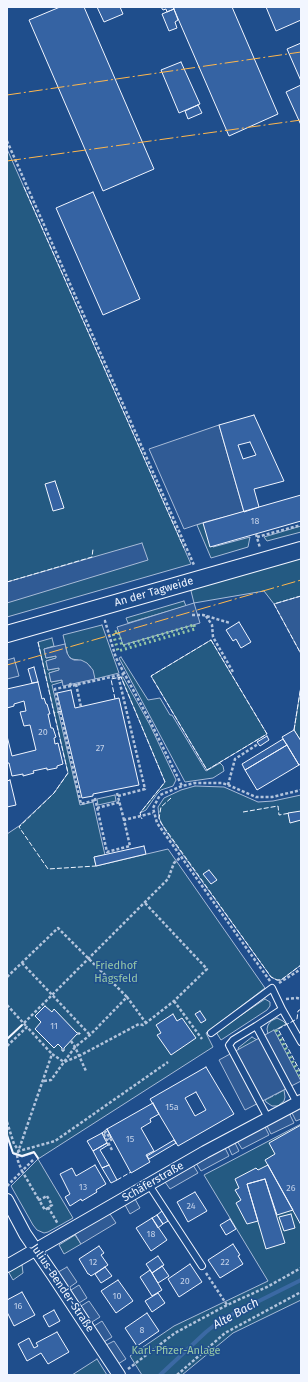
<!DOCTYPE html>
<meta charset="utf-8">
<style>
body{margin:0}
#map{position:relative;width:308px;height:1382px;overflow:hidden;background:#1f4e8c;font-family:"Fira Sans",sans-serif}
canvas{display:block}
.frame{position:absolute;inset:0;border:8px solid #f2f6ff;pointer-events:none}
</style>
<div id="map">
<canvas width="308" height="1382"></canvas>
<div class="frame"></div>
</div>
<script>
const c = document.querySelector('canvas').getContext('2d');
c.lineJoin = 'round';
function fillPath(path, color) { c.fillStyle = color; c.fill(path, 'evenodd'); }
const toPath = rows => new Path2D(rows.map(r => 'M' + r).join(''));
function stroke(path, color, width, dash) { c.strokeStyle = color; c.lineWidth = width; c.lineCap = dash ? 'butt' : 'round'; c.setLineDash(dash || []); c.stroke(path); }
function write(font, color, halo, rows, align = 'center') {
  c.font = font + ' "Fira Sans",sans-serif'; c.lineWidth = 3; c.setLineDash([]); c.textBaseline = 'middle'; c.strokeStyle = halo; c.fillStyle = color; for (const [text, x, y, turn = 0] of rows) {
    c.save(); c.translate(x, y); c.rotate((+turn || 0) * Math.PI / 180); c.textAlign = isNaN(turn) ? turn : align; if (halo) c.strokeText(text, 0, 0); c.fillText(text, 0, 0); c.restore();
  }
}
const green = toPath([
 [7,149,191,564,7,617,7,149],
 [205,522,213,547,250,537,248,547,211,558,197,525,205,522],
 [301,526,301,532,267,541,264,537,301,526],
 [301,557,301,596,274,604,264,591,194,603,191,591,198,586,301,557],
 [184,601,186,606,128,623,126,618,184,601],
 [102,625,119,673,95,679,90,666,78,660,72,659,68,656,63,635,102,625],
 [52,638,54,646,44,649,46,658,56,656,57,658,46,661,48,670,59,668,60,670,49,673,51,682,62,680,62,682,52,685,80,805,93,802,105,855,94,857,96,866,168,849,265,988,206,1033,213,1047,38,1159,73,1218,48,1232,44,1233,37,1230,33,1225,11,1186,38,1159,34,1153,22,1157,13,1154,7,1137,7,834,19,826,54,793,68,773,38,642,52,638],
 [211,640,267,734,207,770,151,676,211,640],
 [121,657,148,700,160,698,170,715,172,715,206,771,220,763,223,766,224,771,213,778,185,782,119,658,121,657],
 [121,677,123,677,150,725,176,780,173,786,161,790,157,794,146,810,140,813,165,782,121,677],
 [301,686,301,741,294,730,301,686],
 [195,786,224,787,258,802,273,801,301,795,301,965,281,980,277,980,271,977,165,830,159,818,158,807,164,798,181,790,195,786],
 [115,795,116,801,98,805,97,799,115,795],
 [265,999,270,1002,270,1006,267,1010,221,1040,216,1032,265,999],
 [277,1018,283,1021,286,1024,268,1034,267,1029,268,1025,271,1021,277,1018],
 [252,1037,257,1040,275,1095,284,1090,285,1097,284,1101,278,1106,272,1106,266,1102,265,1100,273,1096,238,1048,252,1037],
 [301,1124,301,1300,233,1333,182,1375,142,1375,130,1356,174,1326,268,1281,204,1175,301,1124],
 [75,1235,81,1244,64,1254,59,1245,75,1235],
 [22,1265,23,1273,13,1280,8,1271,22,1265],
 [97,1359,107,1375,72,1375,97,1359]
]);
fillPath(green, '#245a82');
stroke(green, '#a8bbd7', 1);
const parking = toPath([
 [219,425,244,512,205,522,184,529,149,449,219,425],
 [142,543,148,560,7,603,7,582,142,543],
 [301,596,301,654,274,604,301,596],
 [194,603,200,623,123,645,117,627,194,603],
 [65,644,67,653,70,658,74,660,81,660,87,663,93,670,95,679,63,686,62,680,51,682,49,673,59,670,59,668,48,670,46,661,56,658,56,656,46,658,44,649,65,644],
 [14,658,19,676,7,679,7,660,14,658],
 [274,1030,301,1081,245,1110,219,1060,274,1030],
 [301,1101,301,1119,296,1121,292,1113,290,1115,294,1123,271,1134,267,1126,265,1127,269,1135,242,1149,237,1141,235,1143,239,1151,232,1155,228,1146,225,1148,229,1156,201,1171,196,1163,193,1165,198,1173,170,1189,165,1182,135,1199,140,1208,130,1214,125,1205,110,1214,116,1223,81,1244,72,1229,301,1101],
 [67,1267,77,1282,70,1287,71,1290,79,1285,87,1298,79,1303,81,1306,89,1301,100,1317,92,1322,94,1326,102,1321,112,1337,104,1342,106,1345,114,1341,126,1359,118,1364,53,1275,67,1267]
]);
fillPath(parking, '#305b95');
stroke(parking, '#a8bbd7', 1);
stroke(toPath([
 [160,1375,206,1332,221,1320,301,1280]
]), '#3b69a3', 4);
const building = toPath([
 [60,7,84,7,154,169,103,191,29,20,60,7],
 [97,7,120,7,123,14,104,22,97,7],
 [161,7,173,7,174,9,167,12,166,9,163,10,161,7],
 [173,7,232,7,278,114,229,136,173,7],
 [266,7,301,7,301,20,276,31,266,7],
 [174,9,178,20,175,22,177,28,169,31,162,14,174,9],
 [301,43,301,81,287,49,301,43],
 [181,62,200,104,179,113,161,70,181,62],
 [301,85,301,125,286,92,301,85],
 [198,105,202,113,188,119,185,111,198,105],
 [93,192,140,299,103,315,56,208,93,192],
 [254,415,284,481,254,489,259,507,244,512,219,425,254,415],
 [250,442,256,455,243,459,238,445,250,442],
 [55,481,64,508,53,511,45,484,55,481],
 [301,495,301,521,210,547,203,523,301,495],
 [239,622,251,642,241,648,236,639,233,641,226,630,239,622],
 [34,667,38,682,32,683,28,669,34,667],
 [38,682,42,699,44,698,46,704,47,704,50,714,48,714,51,728,53,728,56,737,54,738,55,744,58,743,63,764,57,766,57,768,47,770,47,768,33,771,34,773,23,776,23,774,12,776,9,763,7,763,7,736,12,756,36,750,30,725,24,726,20,712,26,711,24,701,14,704,14,706,7,708,7,689,38,682],
 [71,690,75,708,119,698,139,785,93,794,93,796,82,798,57,693,71,690],
 [294,730,301,741,301,764,299,765,282,737,294,730],
 [267,736,269,740,260,746,257,742,267,736],
 [283,739,287,745,245,770,242,764,283,739],
 [287,745,299,765,257,790,245,770,287,745],
 [10,780,16,805,7,807,7,781,10,780],
 [301,811,301,820,290,823,288,813,301,811],
 [144,846,146,854,96,866,94,857,144,846],
 [209,870,217,880,211,884,203,874,209,870],
 [45,1006,52,1012,54,1009,77,1033,80,1033,80,1034,77,1034,64,1048,64,1051,62,1051,62,1048,58,1044,54,1048,35,1029,41,1022,35,1016,45,1006],
 [200,1011,206,1020,201,1023,195,1014,200,1011],
 [173,1014,177,1021,182,1018,196,1038,171,1055,157,1035,161,1033,156,1025,173,1014],
 [206,1067,234,1114,178,1146,150,1099,206,1067],
 [196,1092,206,1110,195,1116,185,1098,196,1092],
 [153,1103,159,1114,150,1119,151,1122,141,1128,154,1151,146,1155,150,1162,131,1173,107,1129,153,1103],
 [301,1125,301,1225,265,1160,275,1154,269,1143,301,1125],
 [107,1129,111,1137,106,1141,102,1133,107,1129],
 [102,1133,107,1143,93,1151,87,1141,102,1133],
 [174,1140,176,1143,149,1159,147,1156,174,1140],
 [107,1143,108,1145,100,1150,109,1165,102,1168,93,1151,107,1143],
 [95,1165,106,1184,96,1190,97,1192,82,1201,81,1199,70,1206,65,1197,70,1194,60,1174,72,1168,76,1176,95,1165],
 [109,1165,117,1180,111,1183,102,1168,109,1165],
 [268,1165,293,1210,277,1215,265,1179,247,1184,258,1221,247,1224,236,1203,241,1200,235,1190,239,1188,235,1179,256,1168,258,1170,268,1165],
 [265,1179,285,1243,266,1249,247,1184,265,1179],
 [195,1192,207,1211,188,1222,177,1202,195,1192],
 [162,1211,168,1221,163,1224,157,1215,162,1211],
 [291,1214,295,1228,284,1231,279,1217,291,1214],
 [157,1215,163,1224,158,1228,152,1218,157,1215],
 [152,1218,167,1240,151,1251,136,1228,152,1218],
 [230,1219,236,1229,226,1235,220,1225,230,1219],
 [233,1244,240,1255,238,1256,243,1264,220,1278,208,1260,233,1244],
 [99,1246,104,1253,101,1255,108,1265,91,1276,89,1274,88,1274,79,1259,99,1246],
 [158,1256,164,1265,152,1273,146,1264,158,1256],
 [190,1264,202,1282,179,1297,168,1279,190,1264],
 [162,1266,169,1276,158,1283,152,1273,162,1266],
 [105,1267,112,1276,101,1283,95,1274,105,1267],
 [150,1270,162,1290,152,1296,140,1277,150,1270],
 [118,1280,133,1301,116,1313,101,1291,118,1280],
 [22,1292,35,1315,14,1326,7,1312,7,1300,22,1292],
 [158,1293,165,1303,152,1312,145,1301,158,1293],
 [54,1310,60,1321,49,1327,43,1316,54,1310],
 [147,1313,159,1331,137,1346,125,1328,147,1313],
 [57,1332,69,1352,48,1364,41,1353,27,1361,18,1344,29,1338,34,1348,38,1346,36,1343,57,1332]
]);
fillPath(building, '#3563a3');
stroke(building, '#f2f6ff', 1);
const lane = toPath([
 [282,1009,301,1042],
 [211,1033,272,988,282,1009,256,1026],
 [268,1118,229,1045,233,1040,256,1026,297,1103],
 [149,1185,202,1266]
]);
const street = toPath([
 [7,1200,25,1234,53,1275,119,1375],
 [7,1266,205,1152,301,1101]
]);
const secondary = toPath([
 [7,634,301,550]
]);
stroke(lane, '#f2f6ff', 8);
stroke(street, '#f2f6ff', 14);
stroke(secondary, '#f2f6ff', 18);
stroke(toPath([
 [7,141,194,565],
 [256,534,260,548],
 [257,537,301,525],
 [192,615,203,615,230,623],
 [206,616,212,625,213,637,233,672],
 [106,621,105,621,116,658,151,723,182,786],
 [70,683,71,686,124,674],
 [76,684,81,707],
 [71,686,55,689,81,804,95,800],
 [228,785,235,759,258,744],
 [117,793,124,820],
 [118,796,145,789,118,675],
 [95,798,107,852,130,846,124,820,153,813],
 [97,808,120,802],
 [22,963,90,1035],
 [7,977,58,928,127,997],
 [270,981,157,823,153,808,160,795,182,786,195,783,222,783,228,785,256,797,272,797,301,790],
 [279,983,301,969],
 [286,999,297,998,301,999],
 [174,1001,202,1039],
 [7,1005,27,1027],
 [24,1023,168,879,174,863,181,857],
 [71,1041,75,1047,86,1071],
 [7,1046,27,1027,52,1054],
 [44,1081,51,1080,64,1062,79,1056,139,1024,143,1025,146,1023,174,1001,207,969,145,903],
 [7,1122,14,1144,19,1151,55,1141,168,1062],
 [112,1150,103,1133,106,1132,112,1141,113,1140],
 [33,1160,22,1171,39,1200],
 [7,1186,22,1171,18,1161,17,1155,52,1054,64,1062,75,1047,90,1035,127,997,146,1023],
 [47,1196,52,1205,45,1210,39,1200,47,1196],
 [48,1207,58,1224],
 [206,1273,227,1305],
 [128,1369,175,1333,227,1305,267,1287,301,1268],
 [177,1375,225,1333,301,1292]
]), '#b3c4dc', 2.5, [3, 2]);
stroke(lane, '#1f4e8c', 6);
stroke(street, '#1f4e8c', 12);
stroke(secondary, '#1f4e8c', 16);
stroke(toPath([
 [194,625,195,629,118,651,113,633,118,631,122,646,194,625],
 [276,1030,301,1078]
]), '#97c8a6', 3, [2, 3]);
stroke(toPath([
 [24,187,184,548],
 [7,582,92,557,93,549],
 [301,596,274,604,301,654],
 [211,640,267,734,207,770,151,676,211,640],
 [38,642,54,713],
 [115,699,111,679,121,677,165,782,140,813,142,819],
 [62,711,54,713,68,773,54,793,19,827,48,869,96,866],
 [294,730,301,686],
 [171,798,161,807,159,818,161,823,271,977,277,980,281,980,301,965],
 [243,812,278,806,279,815,290,813],
 [301,1009,298,1011,297,1019,278,1029,301,1073],
 [117,1180,131,1172]
]), '#f2f6ff', 1, [5, 2]);
stroke(toPath([
 [7,1039,22,1025],
 [7,1135,13,1153,22,1156,34,1152,38,1158]
]), '#f2f6ff', 2);
stroke(toPath([
 [7,95,301,52],
 [7,161,301,120],
 [7,665,301,580]
]), '#ffb74d', 1, [14, 3, 2, 3]);
write('9px', '#c3d1e8', null, [
 ["18",255,521],
 ["20",43,732],
 ["27",100,748],
 ["11",54,1026],
 ["15a",172,1107],
 ["15",130,1139],
 ["13",83,1187],
 ["26",291,1188],
 ["24",191,1206],
 ["18",151,1234],
 ["12",93,1262],
 ["22",225,1262],
 ["20",185,1281],
 ["10",117,1296],
 ["16",18,1306],
 ["8",142,1330]
]);
write('11px', '#f2f6ff', '#1f4e8c', [
 ["An der Tagweide",154,592,-16],
 ["Schäferstraße",153,1182,-30],
 ["Julius-Bender-Straße",62,1288,56]
]);
write('11px', '#97c8a6', '#1f4e8c', [
 ["Friedhof",116,966],
 ["Hagsfeld",116,979],
 ["Karl-Pfizer-Anlage",176,1351]
]);
write('italic 12px', '#f2f6ff', '#1f4e8c', [
 ["Alte Bach",236,1314,-29]
]);
</script>
